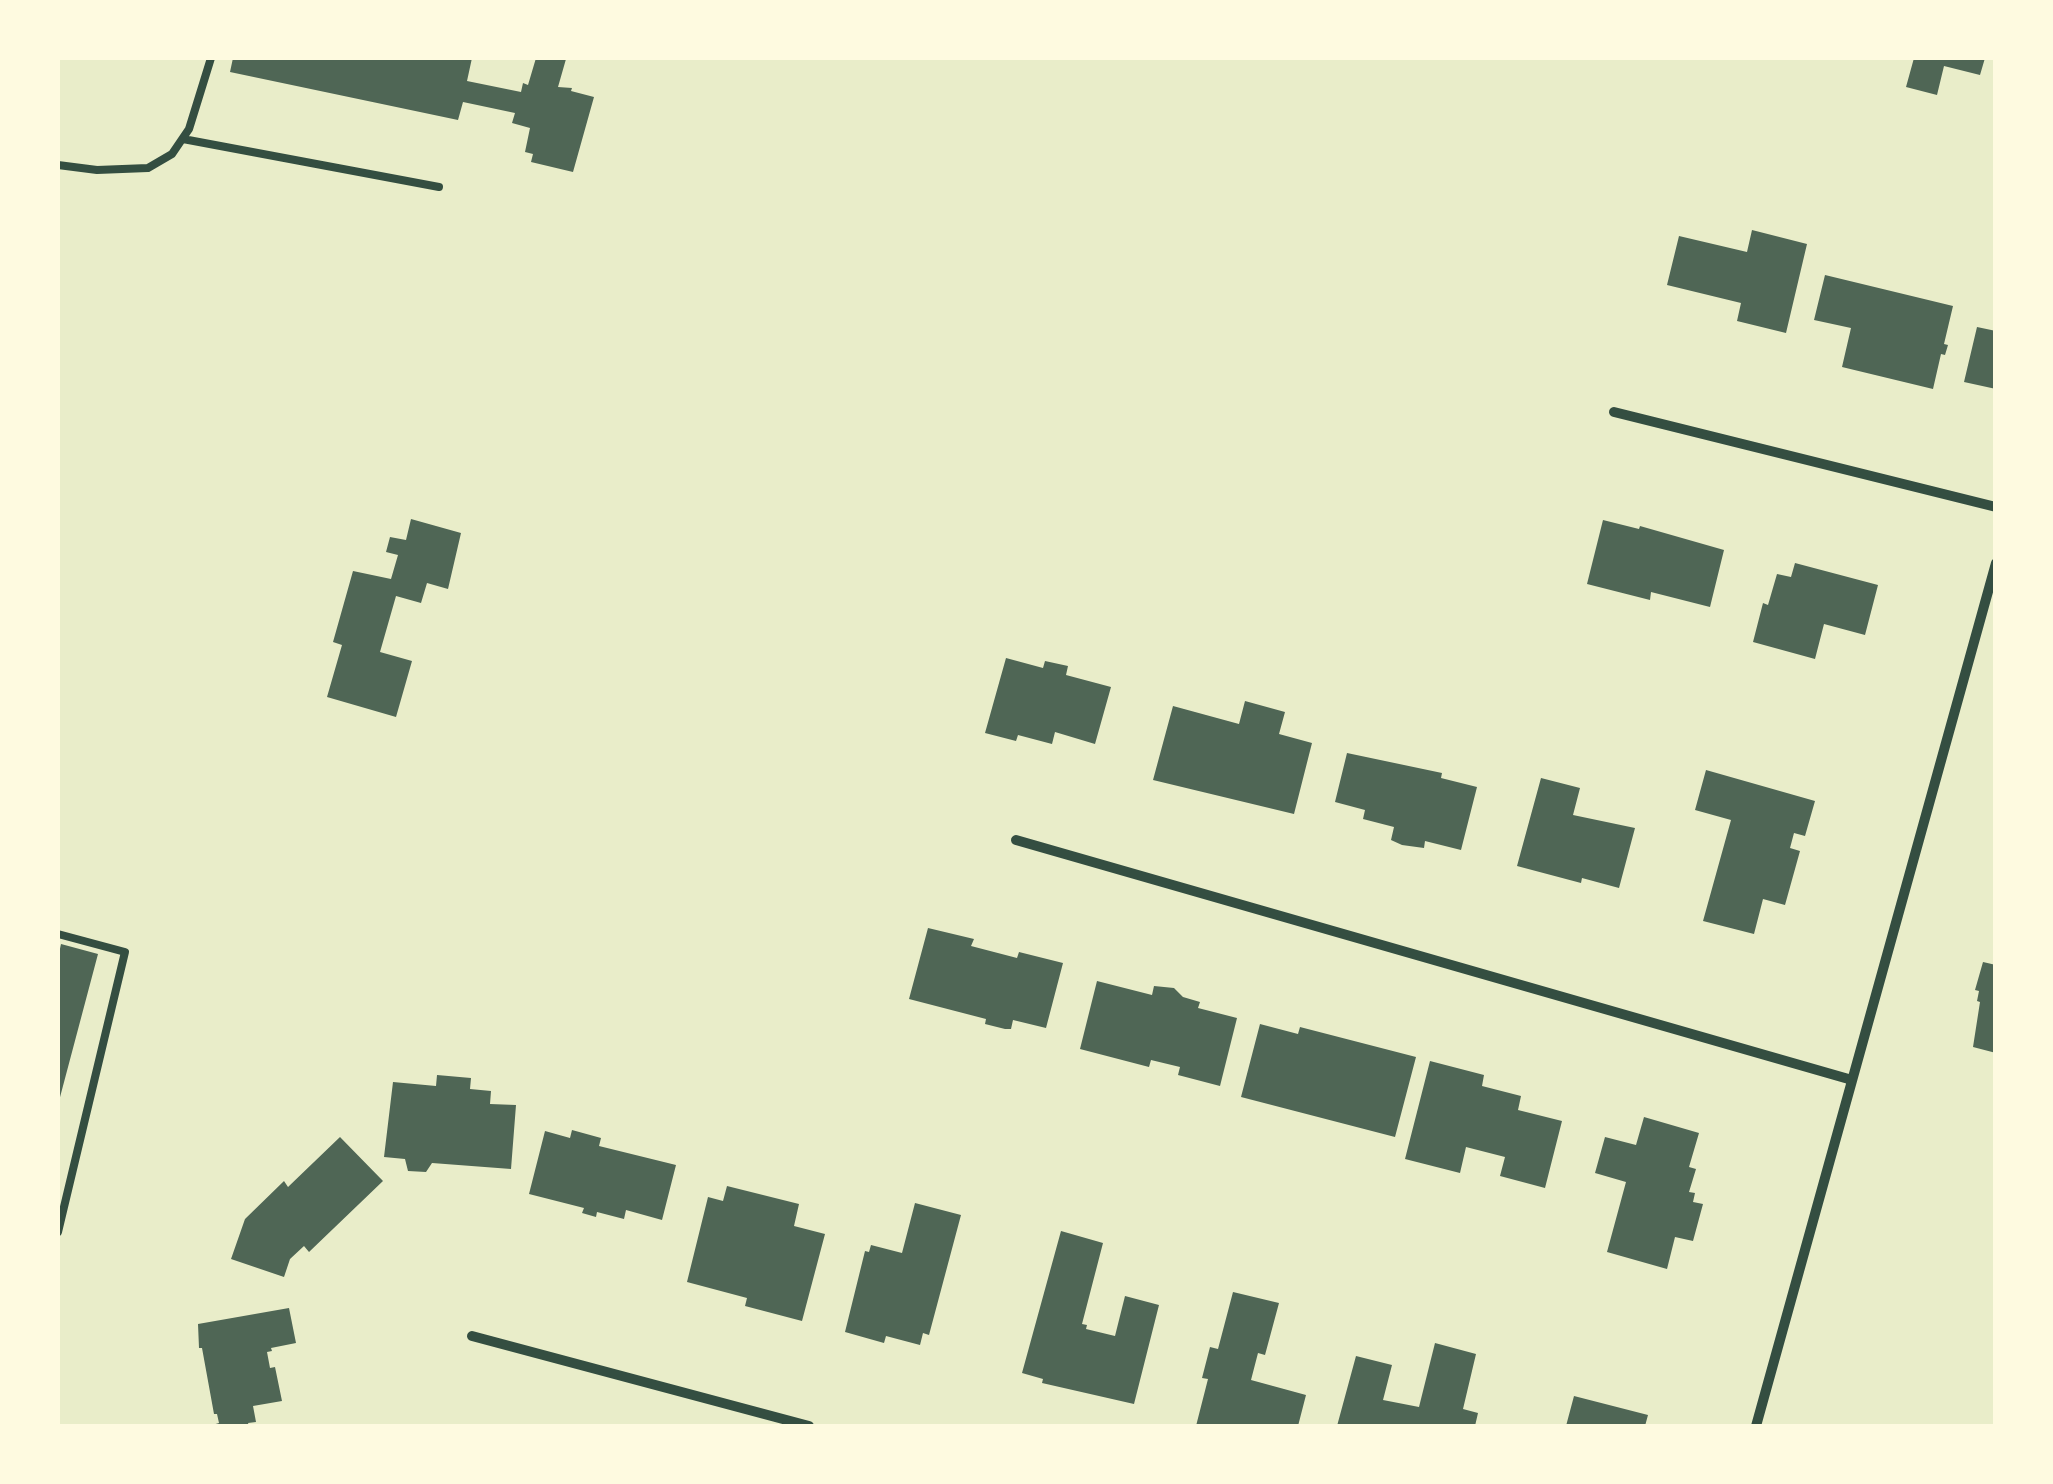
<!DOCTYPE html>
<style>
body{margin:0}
#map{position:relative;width:2053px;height:1484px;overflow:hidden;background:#e9edc9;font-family:Figtree,sans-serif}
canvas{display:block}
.frame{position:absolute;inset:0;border:60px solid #fefae0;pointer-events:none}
</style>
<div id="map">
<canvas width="2053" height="1484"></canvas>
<div class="frame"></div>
</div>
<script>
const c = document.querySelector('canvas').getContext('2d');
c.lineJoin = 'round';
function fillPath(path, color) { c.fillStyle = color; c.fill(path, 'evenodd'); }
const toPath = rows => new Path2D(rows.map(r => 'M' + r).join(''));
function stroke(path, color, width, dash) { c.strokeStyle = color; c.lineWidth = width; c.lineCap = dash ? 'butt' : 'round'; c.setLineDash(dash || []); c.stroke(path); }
fillPath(toPath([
 [233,58,472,58,467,81,521,92,523,83,528,85,536,58,562,58,566,59,558,87,572,88,571,91,594,97,573,172,531,162,533,154,525,152,530,128,512,123,515,113,463,102,458,120,230,72],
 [1914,58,1985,58,1980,75,1944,66,1937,95,1906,87],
 [1752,230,1807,244,1786,333,1737,321,1741,303,1667,285,1679,236,1747,252],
 [1825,275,1953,306,1944,344,1948,345,1945,355,1941,354,1933,389,1842,367,1851,328,1814,320],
 [1977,327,1996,331,1996,389,1964,382],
 [411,519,461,533,448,589,427,583,421,603,396,596,380,652,412,661,396,717,327,697,342,645,333,642,353,571,391,579,398,555,386,552,390,537,406,540],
 [1603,520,1639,529,1640,526,1724,550,1710,607,1651,592,1650,600,1587,584],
 [1795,563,1878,585,1865,635,1824,624,1815,659,1753,642,1763,603,1768,605,1777,574,1791,577],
 [1006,658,1043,668,1045,661,1068,666,1066,675,1111,687,1095,744,1055,732,1052,744,1018,735,1016,741,985,733],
 [1245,701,1285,712,1279,734,1312,743,1294,814,1153,780,1173,706,1239,724],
 [1347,753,1442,773,1441,778,1477,787,1461,850,1425,841,1424,848,1402,845,1391,840,1394,827,1363,819,1365,810,1335,802],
 [1706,770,1815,801,1805,836,1794,833,1790,848,1800,851,1785,905,1763,899,1754,934,1703,921,1731,820,1695,810],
 [1541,778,1580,788,1573,815,1635,828,1619,888,1582,878,1581,883,1517,866],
 [928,928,974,939,971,946,1017,958,1019,952,1063,963,1046,1028,1013,1020,1011,1029,1005,1029,985,1024,986,1019,909,999],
 [61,944,98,954,59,1101,58,958],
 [1983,962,1996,965,1996,1053,1973,1047,1980,1002,1977,1001,1979,991,1975,990],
 [1097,981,1152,995,1154,986,1174,988,1183,997,1200,1002,1198,1008,1237,1018,1220,1086,1178,1075,1180,1067,1151,1060,1149,1067,1080,1049],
 [1260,1024,1298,1034,1300,1027,1416,1057,1395,1137,1241,1097],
 [1430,1061,1484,1075,1482,1086,1521,1096,1518,1110,1562,1121,1545,1188,1500,1176,1505,1157,1466,1147,1460,1173,1405,1159],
 [437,1075,471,1078,470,1089,491,1091,490,1104,516,1105,511,1169,432,1163,426,1172,408,1171,405,1159,384,1157,393,1082,436,1086],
 [1644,1117,1699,1133,1689,1167,1696,1169,1689,1192,1695,1193,1693,1202,1703,1204,1693,1241,1675,1237,1667,1269,1607,1252,1626,1182,1595,1173,1605,1137,1636,1145],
 [572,1130,601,1138,599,1146,676,1165,662,1220,626,1210,624,1219,597,1212,596,1217,582,1213,584,1208,529,1194,545,1131,570,1138],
 [340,1137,383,1181,309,1252,304,1246,290,1259,284,1277,231,1259,245,1219,284,1181,288,1187],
 [727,1186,799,1204,794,1226,825,1234,802,1321,745,1306,747,1298,687,1282,708,1197,723,1201],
 [915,1203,961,1215,929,1335,923,1333,920,1345,886,1336,884,1343,845,1332,865,1251,869,1252,871,1245,902,1253],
 [1061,1231,1103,1243,1082,1324,1087,1325,1086,1329,1115,1336,1125,1296,1159,1305,1134,1404,1042,1383,1043,1379,1022,1373],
 [1233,1292,1279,1303,1265,1355,1258,1353,1251,1380,1306,1395,1298,1426,1196,1426,1208,1379,1202,1378,1210,1347,1218,1349],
 [289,1308,296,1343,271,1348,272,1351,267,1352,270,1368,275,1367,282,1401,253,1406,256,1422,248,1423,249,1426,209,1426,219,1423,217,1414,214,1414,202,1348,199,1348,198,1324],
 [1435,1343,1476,1354,1463,1409,1478,1413,1475,1426,1337,1426,1356,1356,1392,1365,1383,1400,1419,1407],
 [1574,1396,1648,1415,1645,1426,1566,1426]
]), '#4f6655');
stroke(toPath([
 [183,139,439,187],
 [58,165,97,170,148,168,172,154,189,129,211,58],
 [58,934,125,952,58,1232]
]), '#344e41', 8);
stroke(toPath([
 [1614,412,1996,507],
 [1016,840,1852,1080],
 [472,1336,809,1426],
 [1756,1426,1996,563]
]), '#344e41', 10);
</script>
